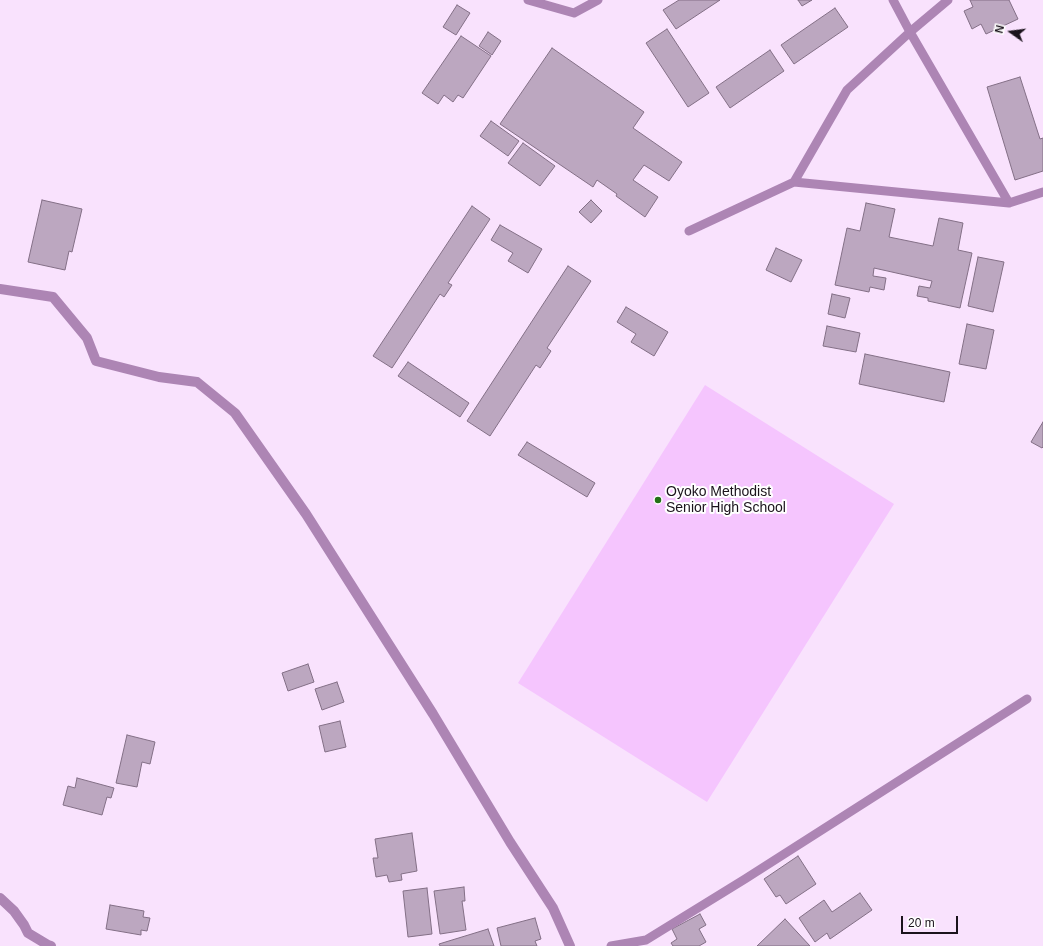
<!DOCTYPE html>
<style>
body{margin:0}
#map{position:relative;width:1043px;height:946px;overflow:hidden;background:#f9e2fd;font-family:Arial,sans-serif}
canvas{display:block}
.north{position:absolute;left:991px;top:12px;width:40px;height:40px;-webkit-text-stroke:3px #fff;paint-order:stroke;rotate:284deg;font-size:11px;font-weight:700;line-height:16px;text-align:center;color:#1b131c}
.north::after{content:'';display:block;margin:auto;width:14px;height:18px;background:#1b131c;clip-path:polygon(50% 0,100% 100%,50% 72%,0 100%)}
.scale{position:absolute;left:901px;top:916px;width:57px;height:18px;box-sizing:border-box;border:2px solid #1b131c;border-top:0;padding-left:5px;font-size:12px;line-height:14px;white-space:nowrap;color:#1b131c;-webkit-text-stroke:3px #fff;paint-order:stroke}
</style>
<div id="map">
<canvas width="1043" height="946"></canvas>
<div class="north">N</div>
<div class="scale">20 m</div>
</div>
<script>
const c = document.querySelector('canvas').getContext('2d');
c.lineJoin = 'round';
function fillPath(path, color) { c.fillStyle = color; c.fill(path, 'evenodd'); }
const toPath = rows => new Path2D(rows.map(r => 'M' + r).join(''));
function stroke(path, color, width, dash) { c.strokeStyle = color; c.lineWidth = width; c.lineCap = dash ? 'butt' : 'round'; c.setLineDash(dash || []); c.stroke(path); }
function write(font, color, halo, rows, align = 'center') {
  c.font = font + ' Arial,sans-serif'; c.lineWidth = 4; c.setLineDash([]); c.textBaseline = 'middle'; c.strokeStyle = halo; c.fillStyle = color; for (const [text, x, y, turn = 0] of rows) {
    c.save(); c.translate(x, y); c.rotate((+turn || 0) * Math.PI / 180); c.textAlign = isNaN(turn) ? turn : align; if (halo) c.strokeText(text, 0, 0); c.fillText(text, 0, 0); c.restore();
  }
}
fillPath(toPath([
 [705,385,894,504,707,802,518,683]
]), '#f5c5fe');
const building = toPath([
 [679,0,720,0,676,29,663,10,679,0],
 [798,0,812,0,802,6,798,0],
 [970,0,1009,0,1018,19,986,34,981,24,972,29,964,11,973,7,970,0],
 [457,5,470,13,456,35,443,27,457,5],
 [835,8,848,27,794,64,781,45,835,8],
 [667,29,709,93,688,107,646,43,667,29],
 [488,32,501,41,492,55,479,46,488,32],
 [461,36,491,56,463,98,458,95,453,102,444,95,438,104,422,93,461,36],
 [552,48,644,112,633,128,682,162,669,181,644,165,633,180,658,197,645,217,616,196,617,194,597,180,593,187,500,124,552,48],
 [770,50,784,71,730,108,716,87,770,50],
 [1020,77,1040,139,1043,138,1043,171,1015,180,987,87,1020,77],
 [491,121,519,141,508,156,480,136,491,121],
 [523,143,555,166,540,186,508,163,523,143],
 [42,200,82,209,72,252,69,251,65,270,28,262,42,200],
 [591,200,602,211,591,223,579,212,591,200],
 [866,203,895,209,889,237,933,246,939,218,963,223,958,250,972,253,960,308,928,301,928,298,917,296,919,286,930,288,932,281,874,268,873,276,886,278,884,290,870,287,869,292,835,285,847,228,860,231,866,203],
 [472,206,490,219,448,283,452,285,444,297,440,294,392,368,373,356,472,206],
 [500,225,542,249,528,273,508,261,513,253,491,240,500,225],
 [776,248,802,260,791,282,766,270,776,248],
 [978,257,1004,262,993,312,968,306,978,257],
 [568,266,591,281,547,348,551,351,540,368,536,365,490,436,467,421,568,266],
 [832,294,850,298,845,318,828,314,832,294],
 [626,307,668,332,654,356,631,342,636,334,617,322,626,307],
 [967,324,994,330,986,369,959,364,967,324],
 [827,326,860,333,856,352,823,346,827,326],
 [865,354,950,372,944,402,859,384,865,354],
 [408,362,469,403,460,417,398,376,408,362],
 [1043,422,1043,447,1042,448,1031,442,1043,422],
 [527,442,595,483,587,497,518,455,527,442],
 [308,664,314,682,288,691,282,673,308,664],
 [337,682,344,702,322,710,315,689,337,682],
 [340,721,346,747,325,752,319,726,340,721],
 [127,735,155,742,150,764,142,762,137,787,116,783,127,735],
 [77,778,114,788,111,798,107,797,102,815,63,805,68,786,75,788,77,778],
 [412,833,417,871,401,874,402,880,389,882,387,875,376,877,373,858,378,858,375,839,412,833],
 [798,856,816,884,786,904,780,895,776,897,764,879,798,856],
 [464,887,465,901,462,901,466,930,440,934,434,891,464,887],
 [427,888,432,934,408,937,403,891,427,888],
 [860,893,872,910,830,939,827,933,815,942,799,918,824,900,832,912,860,893],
 [110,905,144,911,143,917,150,918,147,931,141,930,141,935,106,929,110,905],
 [700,914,706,925,699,929,706,942,699,946,673,946,671,943,677,939,672,929,700,914],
 [535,918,541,939,535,941,537,946,501,946,497,928,535,918],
 [785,919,810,946,757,946,785,919],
 [488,929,494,946,440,946,439,944,488,929]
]);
fillPath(building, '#bca7c0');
stroke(building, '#836f86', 1);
stroke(toPath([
 [528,0,574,13,598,0],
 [893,0,910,32,1009,203],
 [794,182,1009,203,1043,192],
 [689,231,794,182,847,90,910,32,948,0],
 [611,946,646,940,745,879,1027,699]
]), '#ad85b4', 9);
stroke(toPath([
 [0,289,53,297,87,338,96,361,159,377,197,382,235,413,306,514,433,714,510,842,553,908,570,946],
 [0,898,14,911,24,925,28,933,48,945,51,946]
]), '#ad85b4', 10);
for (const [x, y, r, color] of [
 [658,500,4,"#237016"]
]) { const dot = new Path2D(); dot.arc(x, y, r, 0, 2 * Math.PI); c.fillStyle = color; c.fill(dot); stroke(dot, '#fff', 1.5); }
write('14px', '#1b131c', '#fff', [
 ["Oyoko Methodist",666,492],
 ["Senior High School",666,508]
], 'left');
</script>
